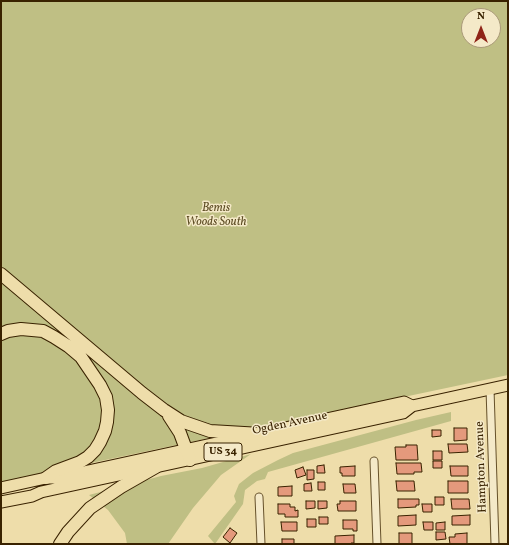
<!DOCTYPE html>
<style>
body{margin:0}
#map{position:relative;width:509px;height:545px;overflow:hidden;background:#eda;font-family:Vollkorn,serif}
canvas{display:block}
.frame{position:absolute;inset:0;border:2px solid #392200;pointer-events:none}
.north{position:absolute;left:461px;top:8px;width:40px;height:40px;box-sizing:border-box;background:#f4e9c8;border:1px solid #a99978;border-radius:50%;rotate:0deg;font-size:11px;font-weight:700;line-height:16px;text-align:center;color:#392200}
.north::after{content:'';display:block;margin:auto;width:14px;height:18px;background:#8f2418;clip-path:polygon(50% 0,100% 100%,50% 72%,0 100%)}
</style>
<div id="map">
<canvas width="509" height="545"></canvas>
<div class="frame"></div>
<div class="north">N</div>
</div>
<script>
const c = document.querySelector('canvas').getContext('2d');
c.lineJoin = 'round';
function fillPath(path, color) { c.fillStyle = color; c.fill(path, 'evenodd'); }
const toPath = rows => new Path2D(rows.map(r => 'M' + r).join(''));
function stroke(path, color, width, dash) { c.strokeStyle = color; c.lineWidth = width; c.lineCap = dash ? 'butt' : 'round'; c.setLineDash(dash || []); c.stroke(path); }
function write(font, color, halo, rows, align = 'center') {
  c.font = font + ' Vollkorn,serif'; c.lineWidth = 3; c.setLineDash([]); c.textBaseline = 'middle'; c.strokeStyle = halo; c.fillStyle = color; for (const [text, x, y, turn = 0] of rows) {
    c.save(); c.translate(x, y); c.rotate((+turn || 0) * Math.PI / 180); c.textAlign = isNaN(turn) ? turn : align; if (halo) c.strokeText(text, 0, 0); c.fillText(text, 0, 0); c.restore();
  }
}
fillPath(toPath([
 [1,1,508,1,508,375,1,482],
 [469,16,493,16,493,40,469,40],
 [451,412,451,421,268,472,265,479,257,481,245,490,243,504,215,544,208,536,236,502,234,496,239,484,253,473,278,460,293,453,416,420],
 [251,454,221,475,193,508,168,544,127,544,125,533,108,510,89,495,161,476,202,468]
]), '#bfbf84');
const building = toPath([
 [454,428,467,428,467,440,454,441,454,428],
 [432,430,441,430,441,436,432,437,432,430],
 [448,444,467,444,468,452,449,453,448,444],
 [406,445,417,445,418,460,396,460,395,447,406,447,406,445],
 [433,451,442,451,442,460,433,460,433,451],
 [433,461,442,461,442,468,433,468,433,461],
 [396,463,421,463,422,472,414,472,414,474,397,474,396,463],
 [324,465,325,473,317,473,317,466,324,465],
 [355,466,355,476,342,476,342,473,340,473,340,467,355,466],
 [450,466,468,466,468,476,451,476,450,466],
 [303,467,306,475,297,478,295,470,303,467],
 [307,470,314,470,314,479,307,480,307,470],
 [396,481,414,481,415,491,397,491,396,481],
 [448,481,468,481,468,493,448,493,448,481],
 [318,482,325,482,325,490,318,490,318,482],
 [311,483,312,491,304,491,304,484,311,483],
 [343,484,355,484,356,493,344,493,343,484],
 [292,486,292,496,278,496,278,487,292,486],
 [435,497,444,497,444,505,435,505,435,497],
 [398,499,419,499,419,505,416,505,416,507,398,508,398,499],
 [451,499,469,499,470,509,452,509,451,499],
 [306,501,315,501,315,508,306,509,306,501],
 [318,501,327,501,327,508,318,509,318,501],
 [340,501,356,501,356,511,338,511,337,504,340,504,340,501],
 [278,504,290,504,290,507,295,507,295,511,298,510,298,517,285,517,285,514,278,514,278,504],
 [422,504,432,504,432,512,423,512,422,504],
 [416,515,416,525,398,526,398,516,416,515],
 [470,515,470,525,452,525,452,516,470,515],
 [319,517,328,517,328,524,319,524,319,517],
 [307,519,316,519,316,527,307,527,307,519],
 [343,520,357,520,357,531,353,531,353,529,343,529,343,520],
 [281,522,297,522,297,531,282,531,281,522],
 [423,522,433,522,433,530,424,530,423,522],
 [445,522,445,530,436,530,436,523,445,522],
 [230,528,237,533,230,543,223,537,230,528],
 [436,532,445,532,446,539,436,540,436,532],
 [399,533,412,533,412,544,399,544,399,533],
 [467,533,467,544,450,544,449,537,455,537,455,534,467,533],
 [354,535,354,543,351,543,351,544,335,544,335,536,354,535],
 [282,539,294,539,294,544,282,544,282,539]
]);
fillPath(building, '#e4997c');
stroke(building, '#392200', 1);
const minor = toPath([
 [490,389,495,544],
 [374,461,377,544],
 [259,497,261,544]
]);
const primary = toPath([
 [1,488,46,478,57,478,88,471,404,402,412,406],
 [1,502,32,496,41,492,394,415,403,413,412,406,508,385]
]);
const motorway = toPath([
 [1,274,142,393,164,410,181,421,210,431,261,434],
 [1,334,8,331,21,329,43,331,54,337,68,346,81,357,100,385,106,397,108,410,107,422,105,431,100,442,95,450,88,457,80,462,56,471,46,478],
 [169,416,180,433,190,460],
 [60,544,68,532,90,508,121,487,156,467]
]);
stroke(minor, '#66512a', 9);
stroke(primary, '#392200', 13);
stroke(motorway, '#392200', 14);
stroke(minor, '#f4e9c8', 7);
stroke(primary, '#eda', 11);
stroke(motorway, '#eda', 12);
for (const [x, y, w] of [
 [223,452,38]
]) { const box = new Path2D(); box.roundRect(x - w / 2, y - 9, w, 18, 3); c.fillStyle = '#f4e9c8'; c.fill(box); stroke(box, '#392200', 1); }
write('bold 11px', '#392200', null, [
 ["US 34",223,452]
]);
write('italic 12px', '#5a4921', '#f4e9c8', [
 ["Bemis",216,209],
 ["Woods South",216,223]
]);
write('12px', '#392200', '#f4e9c8', [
 ["Ogden Avenue",290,424,-12],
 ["Hampton Avenue",482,467,-92]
]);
</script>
